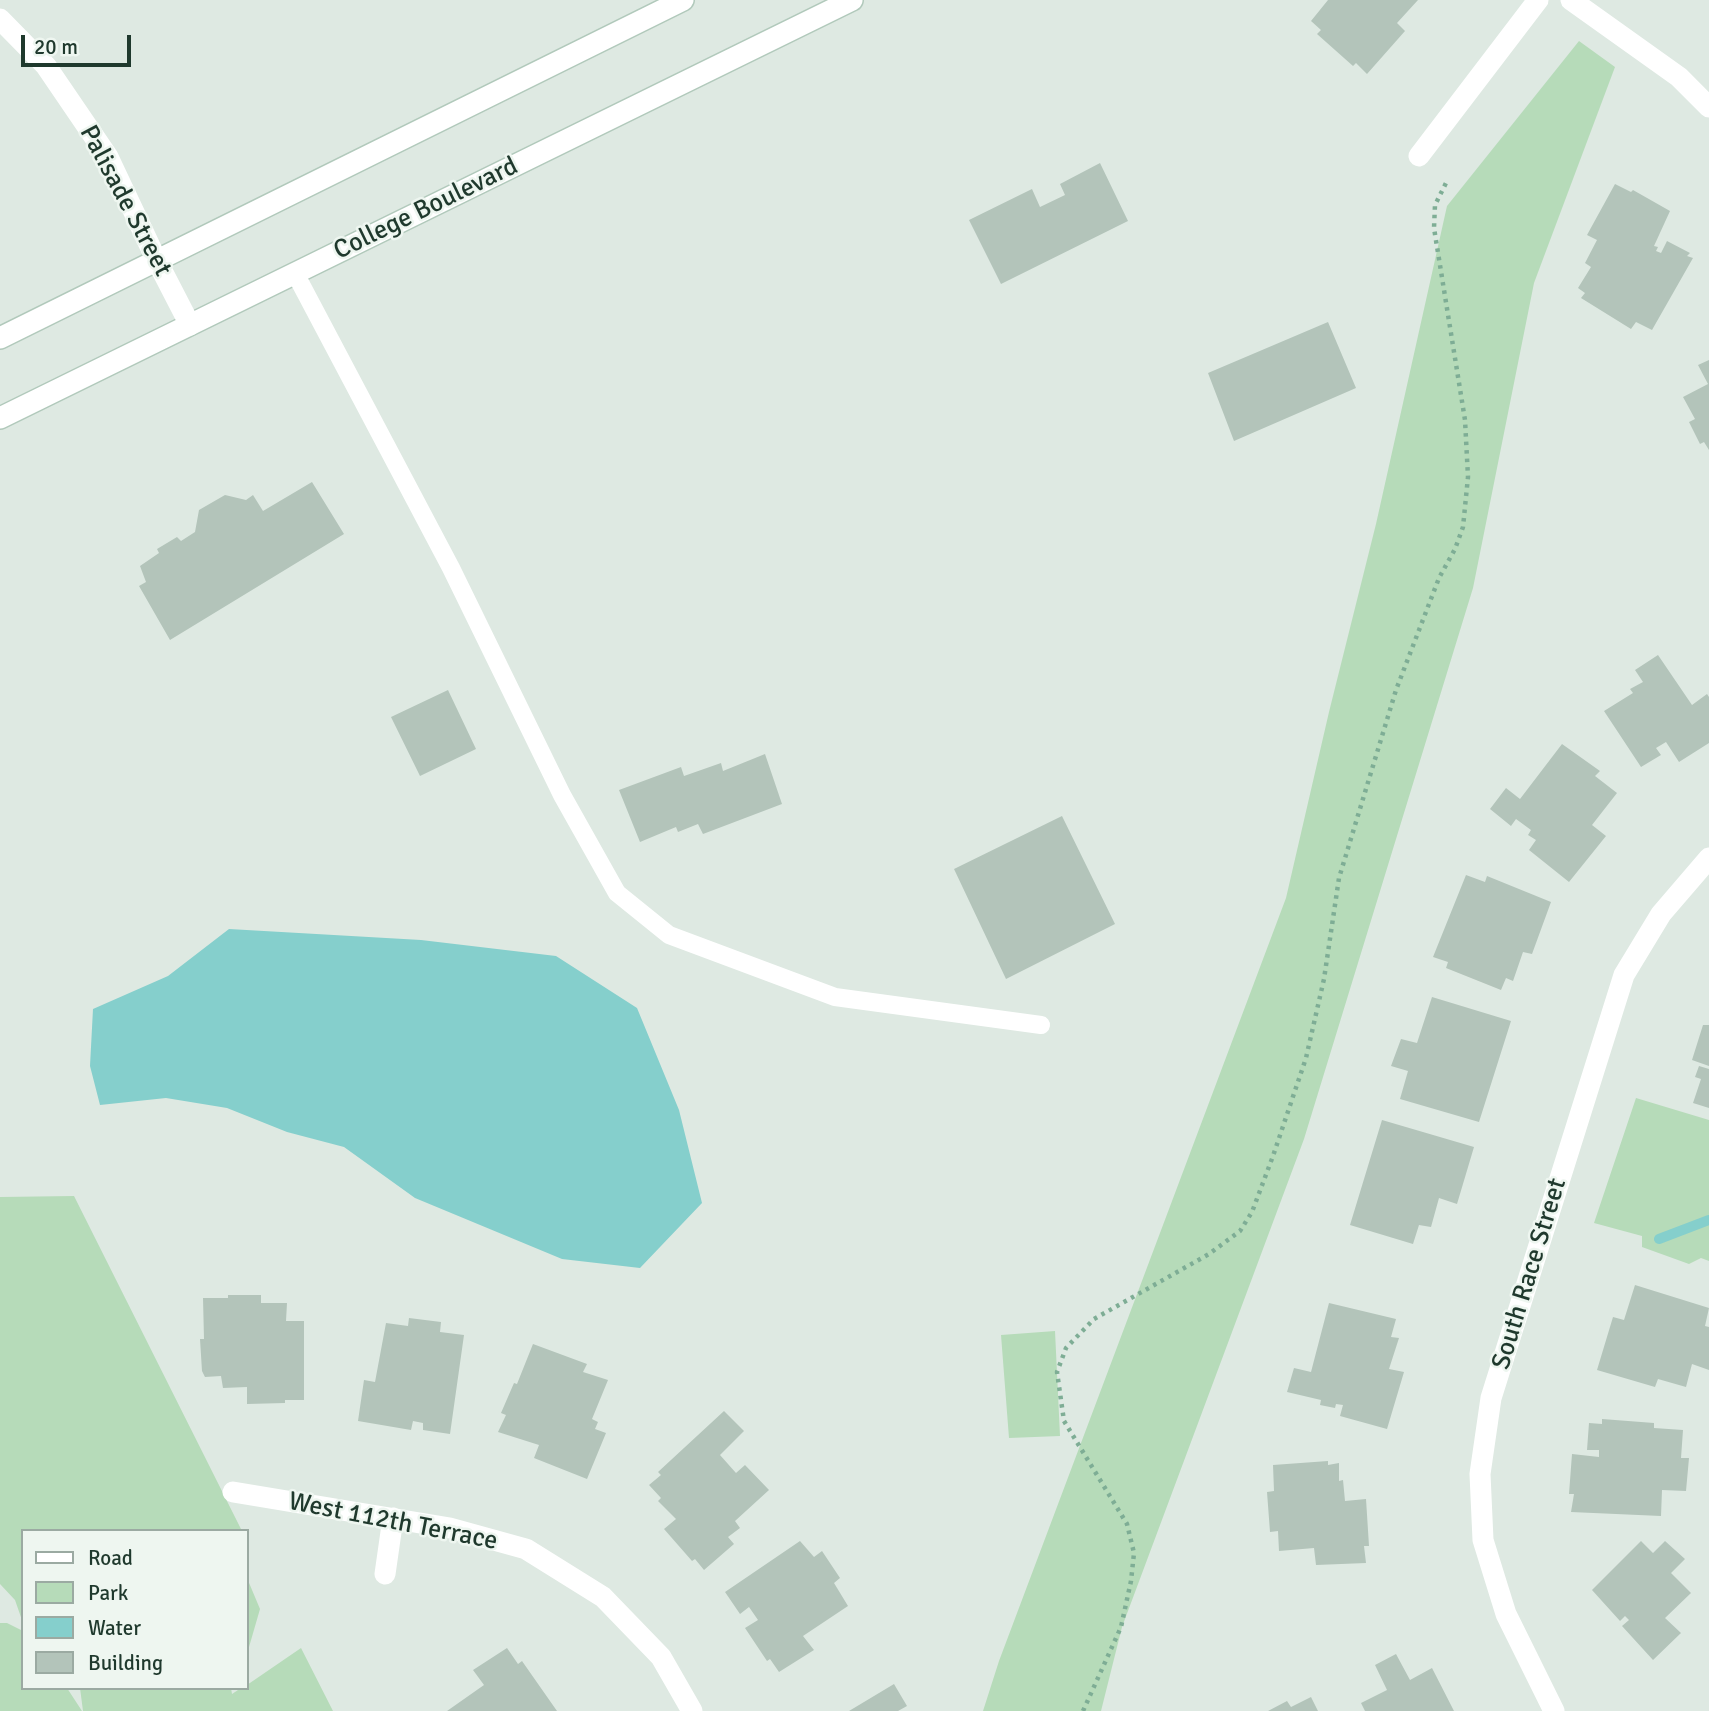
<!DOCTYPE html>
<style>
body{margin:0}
#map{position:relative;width:1709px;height:1711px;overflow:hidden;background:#dee9e2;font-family:Signika,sans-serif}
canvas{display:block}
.legend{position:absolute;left:21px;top:1529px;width:228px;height:161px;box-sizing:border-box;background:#eef6f0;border:2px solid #9baaa2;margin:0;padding:9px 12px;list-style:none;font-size:21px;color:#1f392d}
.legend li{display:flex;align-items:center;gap:14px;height:35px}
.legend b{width:35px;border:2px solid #9baaa2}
.scale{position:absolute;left:21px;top:35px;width:110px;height:32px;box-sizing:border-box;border:4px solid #1f392d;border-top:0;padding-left:9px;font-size:21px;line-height:24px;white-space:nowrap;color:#1f392d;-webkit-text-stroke:5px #eef6f0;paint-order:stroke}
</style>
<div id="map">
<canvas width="1709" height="1711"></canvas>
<ul class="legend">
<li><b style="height:9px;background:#fff"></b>Road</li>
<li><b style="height:19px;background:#b6dbb9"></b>Park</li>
<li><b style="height:19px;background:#85cfcc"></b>Water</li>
<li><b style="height:19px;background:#b3c4ba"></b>Building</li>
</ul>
<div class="scale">20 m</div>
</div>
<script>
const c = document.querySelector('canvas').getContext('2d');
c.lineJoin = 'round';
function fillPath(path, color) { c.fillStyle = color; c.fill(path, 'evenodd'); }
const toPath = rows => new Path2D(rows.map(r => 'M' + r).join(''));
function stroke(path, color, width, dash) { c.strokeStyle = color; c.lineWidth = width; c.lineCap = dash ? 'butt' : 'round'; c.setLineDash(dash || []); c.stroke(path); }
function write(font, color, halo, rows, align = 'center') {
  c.font = font + ' Signika,sans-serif'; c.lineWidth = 5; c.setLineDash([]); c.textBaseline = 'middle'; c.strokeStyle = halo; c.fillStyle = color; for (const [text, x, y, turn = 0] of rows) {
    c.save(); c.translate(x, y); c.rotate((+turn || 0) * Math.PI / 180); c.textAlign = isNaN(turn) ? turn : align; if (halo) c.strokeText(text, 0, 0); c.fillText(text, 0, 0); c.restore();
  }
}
fillPath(toPath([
 [1579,41,1615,67,1534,283,1473,588,1304,1139,1122,1627,1101,1711,983,1711,999,1661,1286,898,1329,712,1376,524,1447,206],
 [1636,1098,1709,1120,1709,1261,1701,1258,1689,1264,1642,1247,1642,1236,1594,1223],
 [74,1196,242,1531,23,1531,23,1623,15,1600,0,1584,0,1197],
 [1055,1331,1060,1436,1009,1438,1001,1335],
 [247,1578,260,1609,247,1654],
 [0,1623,7,1623,23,1631,23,1688,67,1688,82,1711,0,1711],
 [301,1648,333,1711,83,1711,80,1688,231,1688,232,1694,241,1688,247,1688,247,1685]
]), '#b6dbb9');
fillPath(toPath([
 [229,929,421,940,556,956,637,1008,679,1110,702,1203,640,1268,562,1259,415,1198,344,1147,287,1132,227,1108,166,1098,100,1105,90,1066,93,1009,168,976]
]), '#85cfcc');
stroke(toPath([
 [1659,1239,1709,1220]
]), '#85cfcc', 10);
fillPath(toPath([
 [1328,0,1418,0,1397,23,1405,31,1367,74,1356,63,1353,66,1317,34,1321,30,1311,21],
 [1100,163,1128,221,1001,284,969,220,1032,189,1040,207,1065,195,1060,184],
 [1615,184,1631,192,1633,190,1670,211,1654,246,1658,247,1656,251,1661,253,1667,241,1690,253,1687,256,1693,258,1652,330,1636,322,1631,329,1581,298,1585,293,1578,288,1591,267,1585,263,1597,240,1587,235],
 [1328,322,1356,388,1234,441,1208,373],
 [1709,360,1709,450,1704,442,1700,444,1689,422,1695,419,1683,397,1708,384,1698,365],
 [312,482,344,534,170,640,139,586,146,582,140,566,159,553,157,549,177,537,181,541,195,532,199,510,225,495,246,500,253,495,263,511],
 [1658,655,1692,705,1707,694,1709,697,1709,743,1679,762,1666,742,1656,748,1661,755,1641,767,1604,711,1633,693,1630,689,1643,682,1635,670],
 [448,690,476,749,420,776,391,717],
 [1562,744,1600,771,1595,776,1617,793,1592,825,1606,836,1569,882,1529,850,1536,840,1528,835,1531,830,1516,819,1511,826,1490,809,1506,788,1520,799],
 [765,754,782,804,703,834,698,824,678,832,676,827,640,842,619,790,681,767,684,776,721,763,723,771],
 [1062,816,1115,924,1006,979,954,869],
 [1466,875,1485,882,1487,876,1551,902,1532,954,1523,952,1513,981,1506,978,1501,990,1446,968,1448,962,1433,957],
 [1432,997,1511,1021,1479,1122,1400,1099,1408,1071,1391,1066,1401,1039,1417,1043],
 [1703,1025,1709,1025,1709,1066,1692,1060],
 [1699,1066,1709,1069,1709,1108,1693,1103,1701,1079,1695,1077],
 [1382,1120,1474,1147,1457,1204,1439,1198,1431,1227,1419,1225,1413,1244,1350,1225],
 [1635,1285,1709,1308,1705,1326,1709,1327,1709,1370,1692,1364,1686,1387,1658,1379,1655,1387,1597,1370,1613,1317,1624,1320],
 [228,1295,261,1295,261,1303,287,1303,286,1321,304,1321,304,1400,285,1400,285,1403,247,1404,247,1387,223,1388,221,1376,205,1377,202,1371,200,1339,204,1339,203,1298,228,1298],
 [1329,1303,1396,1319,1391,1337,1399,1338,1389,1369,1404,1372,1387,1429,1340,1416,1343,1405,1336,1404,1335,1408,1320,1405,1321,1400,1287,1392,1294,1368,1311,1372],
 [409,1318,441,1322,440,1332,464,1335,450,1434,423,1430,423,1423,413,1421,411,1430,358,1421,364,1380,375,1382,386,1323,408,1326],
 [533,1344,587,1364,583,1372,608,1380,592,1419,598,1422,595,1429,606,1433,587,1479,534,1458,539,1445,498,1432,506,1415,501,1413,514,1383,517,1384],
 [724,1411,744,1431,720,1455,736,1473,745,1465,769,1490,735,1521,740,1528,728,1537,734,1544,704,1570,695,1559,692,1561,664,1529,676,1519,658,1501,661,1498,649,1485,661,1475,658,1472],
 [1602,1419,1654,1423,1654,1428,1683,1430,1681,1458,1689,1458,1686,1491,1662,1490,1661,1516,1571,1512,1574,1494,1569,1494,1572,1454,1599,1457,1599,1450,1587,1450,1589,1423,1602,1424],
 [1328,1461,1328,1465,1339,1463,1339,1481,1343,1480,1345,1501,1366,1499,1369,1546,1364,1546,1366,1563,1316,1565,1314,1548,1279,1551,1278,1531,1270,1532,1267,1492,1274,1491,1273,1465],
 [800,1541,814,1557,822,1551,840,1578,834,1583,848,1606,803,1636,814,1650,779,1672,770,1659,767,1661,745,1628,758,1620,749,1607,740,1614,725,1592],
 [1641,1541,1653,1553,1665,1541,1685,1559,1671,1573,1691,1593,1665,1618,1681,1633,1653,1660,1622,1626,1629,1620,1625,1616,1620,1621,1592,1590],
 [507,1648,518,1664,522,1661,557,1711,447,1711,484,1685,473,1670],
 [1396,1654,1410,1680,1432,1668,1454,1711,1365,1711,1361,1703,1387,1690,1375,1665],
 [894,1684,907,1706,898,1711,849,1711],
 [1311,1697,1318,1711,1268,1711,1287,1701,1291,1707]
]), '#b3c4ba');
const secondary = toPath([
 [0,338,683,0],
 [0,418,852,0]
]);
stroke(secondary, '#b1c9bb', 24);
stroke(toPath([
 [1083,1711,1121,1627,1131,1581,1134,1553,1127,1524,1064,1421,1057,1372,1066,1348,1094,1319,1209,1254,1240,1231,1252,1212,1273,1156,1306,1058,1324,979,1339,878,1396,690,1439,578,1455,549,1463,527,1468,477,1465,420,1434,228,1435,205,1447,181]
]), '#7ead95', 4.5, [3.5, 5]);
stroke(toPath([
 [295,273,451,568,562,795,617,893,669,935,835,997,1041,1025]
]), '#fff', 18);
stroke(toPath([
 [1571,0,1679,77,1709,107],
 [0,19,46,66,108,157,157,261,190,325],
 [1419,156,1538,0],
 [233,1492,450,1528,526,1549,603,1597,661,1657,692,1711],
 [385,1574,393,1518],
 [1554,1711,1506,1614,1483,1540,1480,1474,1491,1398,1624,975,1661,914,1709,858]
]), '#fff', 21);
stroke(secondary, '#fff', 21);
write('26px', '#1f392d', '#eef6f0', [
 ["Palisade Street",125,201,62],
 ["College Boulevard",426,209,-26],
 ["South Race Street",1530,1274,-73],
 ["West 112th Terrace",393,1522,11]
]);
</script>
